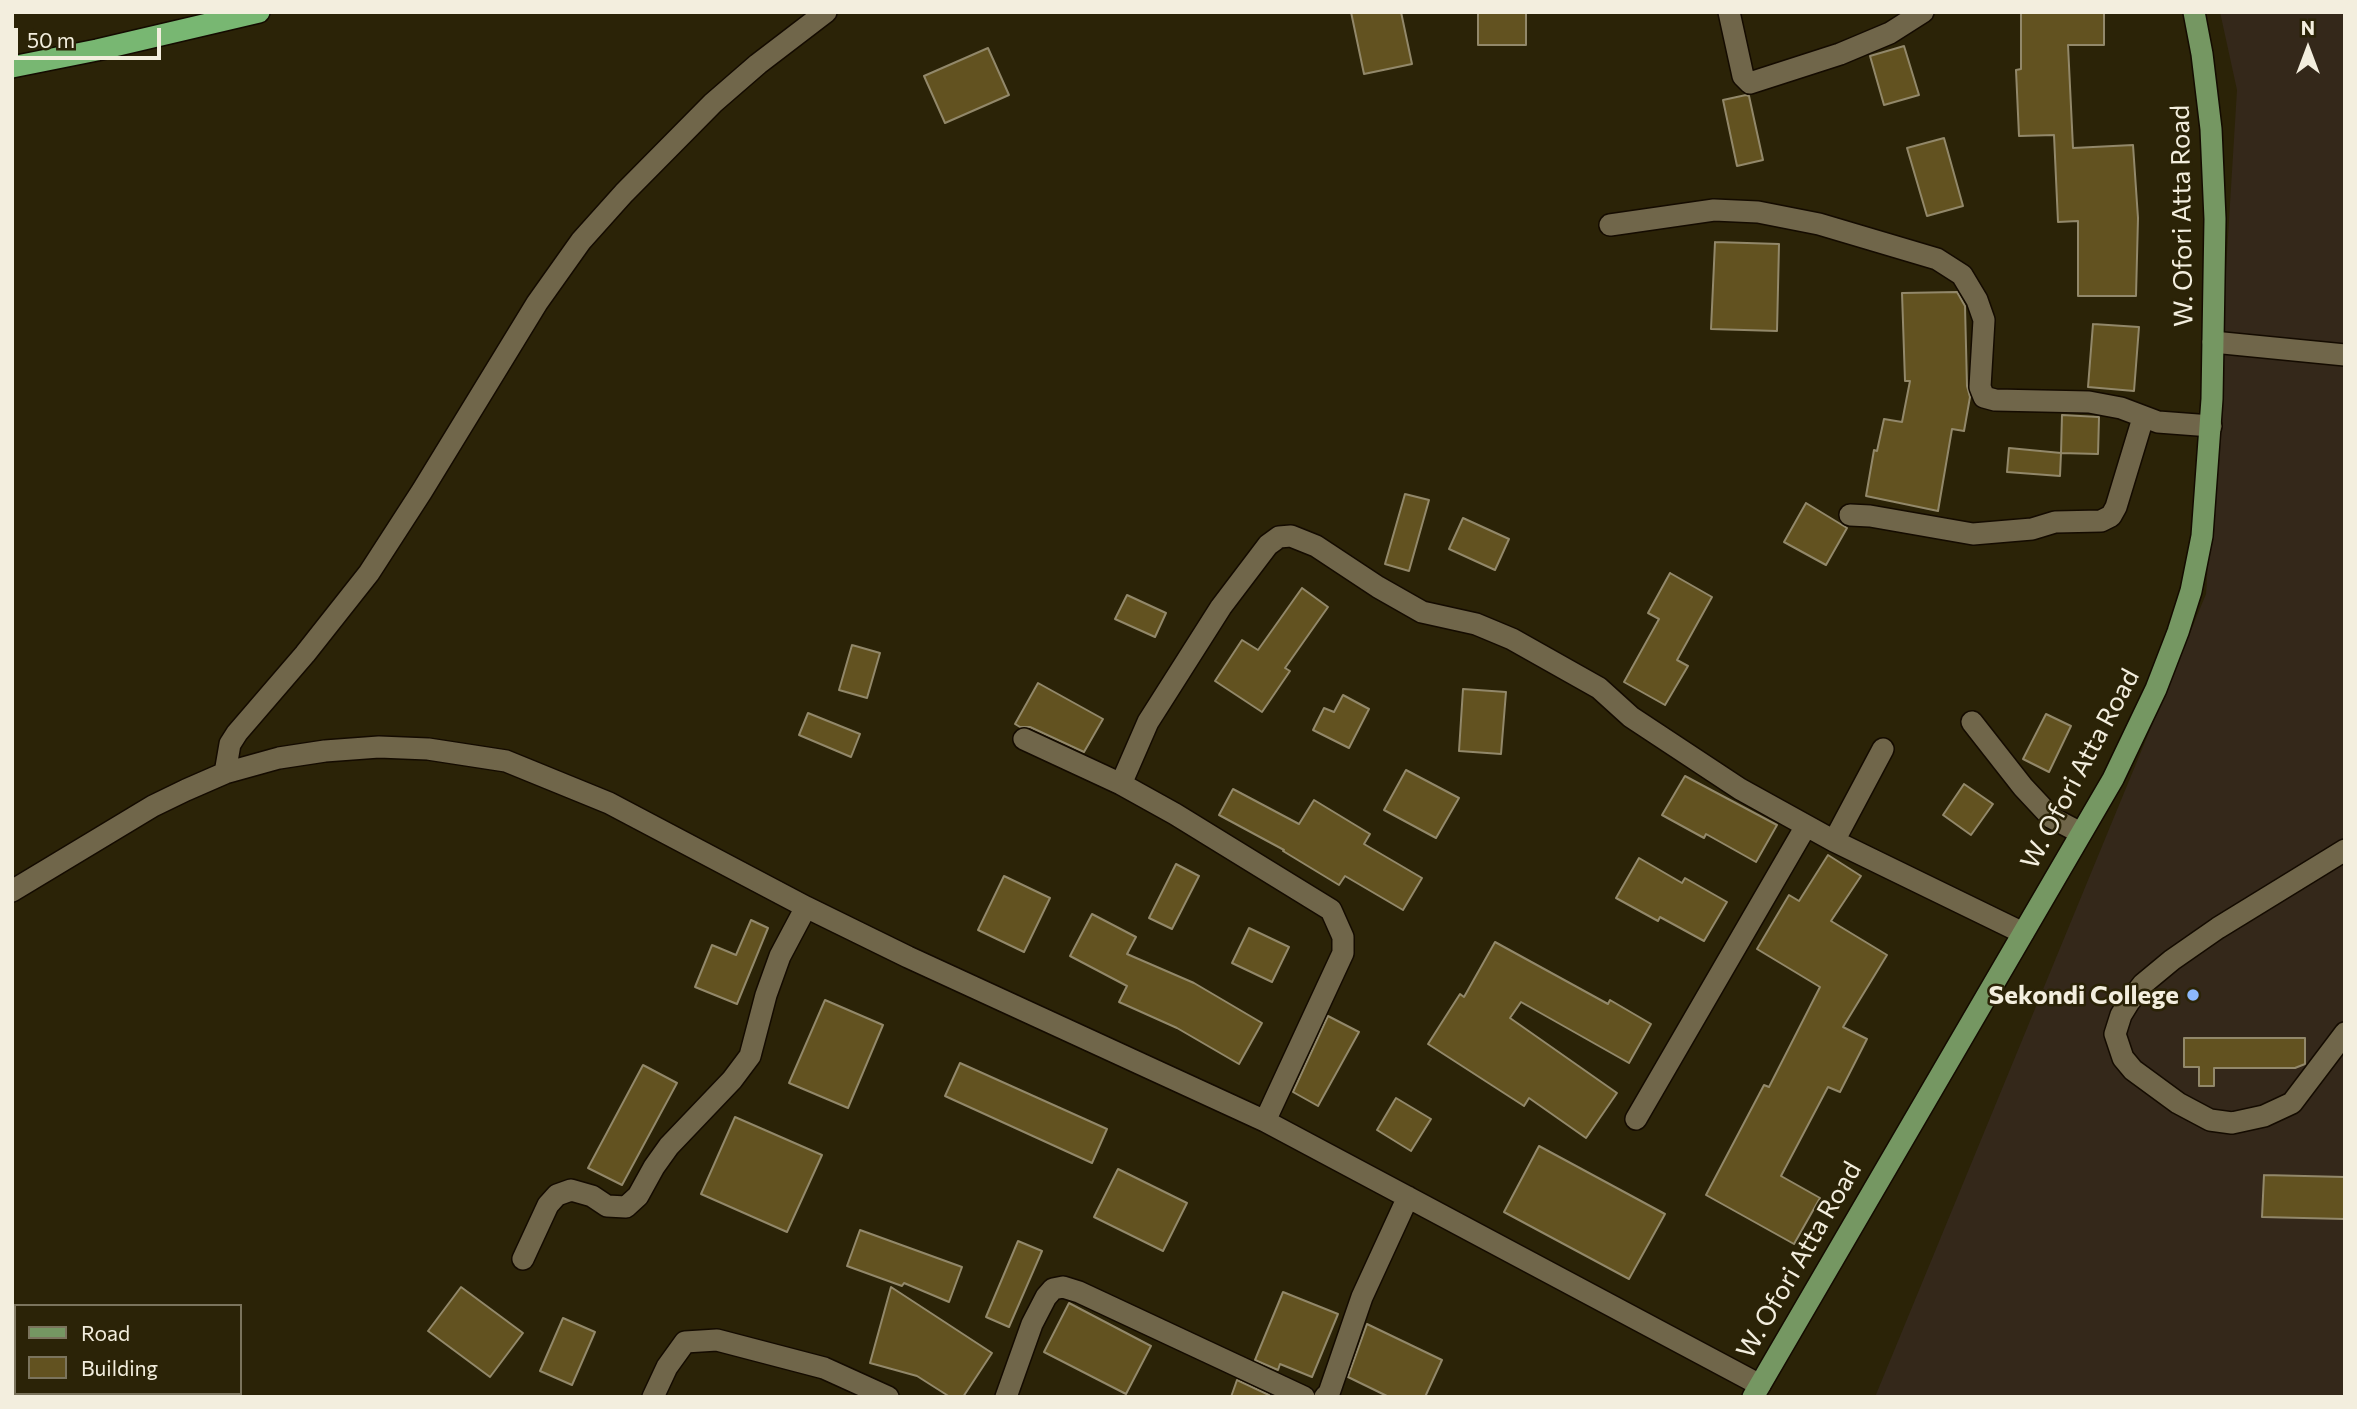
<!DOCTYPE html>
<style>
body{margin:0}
#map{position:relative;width:2357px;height:1409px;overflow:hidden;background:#2b2307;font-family:Commissioner,sans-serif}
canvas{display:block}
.frame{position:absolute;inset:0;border:14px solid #f3eede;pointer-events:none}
.legend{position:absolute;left:14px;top:1304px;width:228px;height:91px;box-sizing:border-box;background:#2b2307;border:2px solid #7b745d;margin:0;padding:9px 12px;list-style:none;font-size:21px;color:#f3eede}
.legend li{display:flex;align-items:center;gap:14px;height:35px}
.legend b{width:35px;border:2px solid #7b745d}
.north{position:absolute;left:2273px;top:14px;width:70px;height:70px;-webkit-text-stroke:5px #2b2307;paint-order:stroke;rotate:0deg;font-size:19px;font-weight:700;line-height:28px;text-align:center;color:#f3eede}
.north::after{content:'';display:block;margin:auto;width:24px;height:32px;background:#f3eede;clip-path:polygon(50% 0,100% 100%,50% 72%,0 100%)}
.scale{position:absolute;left:14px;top:28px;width:147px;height:32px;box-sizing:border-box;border:4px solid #f3eede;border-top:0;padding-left:9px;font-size:21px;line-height:24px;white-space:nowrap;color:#f3eede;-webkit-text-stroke:5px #2b2307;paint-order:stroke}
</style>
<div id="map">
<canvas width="2357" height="1409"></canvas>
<div class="frame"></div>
<ul class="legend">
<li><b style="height:9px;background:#759762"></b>Road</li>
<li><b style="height:19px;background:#625220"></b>Building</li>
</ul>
<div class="north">N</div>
<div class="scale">50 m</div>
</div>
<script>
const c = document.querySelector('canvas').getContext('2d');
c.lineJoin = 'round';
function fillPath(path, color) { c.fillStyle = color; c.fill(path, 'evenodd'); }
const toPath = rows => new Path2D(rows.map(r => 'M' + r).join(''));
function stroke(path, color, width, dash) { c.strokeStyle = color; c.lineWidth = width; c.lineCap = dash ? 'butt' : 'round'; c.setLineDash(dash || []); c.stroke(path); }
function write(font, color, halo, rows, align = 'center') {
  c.font = font + ' Commissioner,sans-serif'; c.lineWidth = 5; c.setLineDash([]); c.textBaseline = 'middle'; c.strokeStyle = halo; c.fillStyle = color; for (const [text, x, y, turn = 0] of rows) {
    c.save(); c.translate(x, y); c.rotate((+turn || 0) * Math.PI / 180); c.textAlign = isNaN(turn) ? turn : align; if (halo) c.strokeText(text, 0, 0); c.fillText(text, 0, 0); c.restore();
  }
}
fillPath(toPath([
 [2220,12,2345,12,2345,1397,1875,1397,2206,594,2237,90]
]), '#34281a');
const building = toPath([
 [1351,12,1401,12,1412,64,1364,74,1351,12],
 [1478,12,1526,12,1526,45,1478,45,1478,12],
 [2021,12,2104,12,2104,45,2068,45,2073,148,2133,145,2138,218,2136,296,2078,296,2078,221,2058,222,2054,135,2019,136,2016,70,2021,69,2021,12],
 [1904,46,1919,95,1884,105,1870,56,1904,46],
 [988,48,1009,95,945,123,924,76,988,48],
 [1746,95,1749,96,1763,160,1737,166,1723,100,1746,95],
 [1944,138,1963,206,1927,216,1907,148,1944,138],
 [1715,242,1779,244,1777,331,1711,329,1715,242],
 [1957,292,1965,306,1967,386,1970,397,1964,431,1952,429,1938,511,1866,496,1874,450,1877,451,1884,419,1902,422,1910,381,1905,381,1902,293,1957,292],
 [2093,324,2139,327,2134,391,2088,387,2093,324],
 [2062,415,2099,417,2098,454,2061,453,2062,415],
 [2009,448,2061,453,2060,476,2007,472,2009,448],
 [1405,494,1429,500,1409,571,1385,564,1405,494],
 [1806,503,1847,528,1826,565,1784,542,1806,503],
 [1463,518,1509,539,1495,570,1449,549,1463,518],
 [1670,573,1712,597,1677,660,1688,666,1665,705,1624,682,1659,619,1648,613,1670,573],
 [1302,588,1328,607,1285,668,1290,671,1262,712,1215,681,1242,640,1258,650,1302,588],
 [1127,595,1166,613,1155,637,1115,619,1127,595],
 [852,645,880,653,867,698,839,690,852,645],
 [1038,683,1103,719,1084,752,1030,727,1020,727,1015,724,1038,683],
 [1463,689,1506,692,1501,754,1459,751,1463,689],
 [1343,695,1369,709,1349,748,1313,730,1324,708,1334,712,1343,695],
 [808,713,860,734,851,757,799,735,808,713],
 [2046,714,2071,726,2049,772,2023,759,2046,714],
 [1406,770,1459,798,1436,838,1384,810,1406,770],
 [1685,776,1777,825,1756,862,1706,834,1704,838,1662,815,1685,776],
 [1964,784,1993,804,1971,835,1943,815,1964,784],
 [1233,789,1299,824,1314,800,1370,834,1364,844,1422,878,1403,910,1345,876,1339,885,1283,851,1284,850,1219,815,1233,789],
 [1828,855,1861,876,1831,921,1887,955,1843,1027,1867,1039,1840,1092,1828,1087,1781,1176,1820,1198,1794,1244,1706,1195,1764,1085,1769,1087,1820,987,1757,949,1789,895,1799,901,1828,855],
 [1639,858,1682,883,1685,878,1727,902,1704,941,1660,917,1658,921,1616,898,1639,858],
 [1176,864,1199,876,1172,929,1149,918,1176,864],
 [1004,876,1050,898,1024,952,978,930,1004,876],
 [1092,914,1136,937,1127,954,1194,983,1262,1023,1239,1064,1177,1028,1119,1002,1127,986,1070,956,1092,914],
 [751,920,768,928,737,1004,695,987,712,945,736,955,751,920],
 [1249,928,1289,947,1272,982,1232,963,1249,928],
 [1495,942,1608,1004,1610,1000,1651,1024,1629,1063,1521,1002,1510,1018,1617,1093,1586,1138,1529,1098,1524,1106,1428,1044,1460,994,1464,997,1495,942],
 [825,1000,883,1025,848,1108,789,1083,825,1000],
 [1328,1016,1359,1032,1318,1106,1293,1092,1328,1016],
 [2184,1038,2305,1038,2305,1064,2295,1068,2214,1068,2214,1086,2199,1086,2199,1067,2184,1067,2184,1038],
 [960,1063,1107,1129,1092,1163,945,1096,960,1063],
 [643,1065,677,1083,622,1185,588,1168,643,1065],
 [1396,1098,1431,1119,1411,1151,1377,1130,1396,1098],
 [735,1117,822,1155,787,1232,701,1194,735,1117],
 [1539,1146,1665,1214,1629,1279,1504,1212,1539,1146],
 [1118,1169,1187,1203,1163,1251,1094,1217,1118,1169],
 [2264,1175,2345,1177,2345,1219,2262,1217,2264,1175],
 [860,1230,962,1267,949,1302,904,1283,902,1286,847,1266,860,1230],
 [1018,1241,1042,1251,1009,1327,986,1317,1018,1241],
 [461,1287,523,1333,490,1377,428,1331,461,1287],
 [891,1287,992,1353,963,1397,950,1397,917,1376,870,1363,891,1287],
 [1283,1292,1338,1314,1312,1377,1280,1364,1278,1370,1255,1360,1283,1292],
 [1069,1303,1151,1346,1126,1394,1044,1352,1069,1303],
 [563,1318,595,1332,572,1385,540,1371,563,1318],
 [1367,1324,1442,1360,1425,1397,1389,1397,1348,1377,1367,1324],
 [1237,1380,1269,1395,1268,1397,1231,1397,1237,1380]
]);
fillPath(building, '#625220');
stroke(building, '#92886a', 2);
const minor = toPath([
 [1729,12,1743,76,1750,83,1840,54,1890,33,1923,12],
 [1610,225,1714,210,1758,212,1819,224,1937,259,1962,275,1977,300,1984,320,1980,387,1984,397,1995,400,2089,402,2121,408,2158,422,2211,426],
 [2213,342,2345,355],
 [1850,515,1870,516,1973,534,2032,529,2055,522,2101,521,2111,516,2116,507,2143,418],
 [1972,722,2023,787,2052,818,2081,833],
 [1024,739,1121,784,1175,814,1331,910,1343,937,1343,953,1265,1121],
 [225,773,230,744,237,733,305,654,369,573,422,491,537,303,581,241,624,193,713,103,758,64,826,12],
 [1121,784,1148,722,1221,607,1268,545,1279,537,1291,536,1316,546,1378,587,1422,612,1476,624,1512,639,1599,688,1631,717,1740,789,1834,841,2023,933],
 [1834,841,1883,749],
 [2345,850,2218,928,2172,960,2143,984,2129,1002,2121,1015,2115,1034,2123,1058,2133,1070,2178,1103,2210,1120,2232,1123,2264,1116,2292,1103,2345,1033],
 [12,891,153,806,186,790,225,773,279,758,325,751,379,747,428,749,506,761,609,803,806,907,908,957,1265,1121,1760,1385],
 [1636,1119,1806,826],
 [523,1259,548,1205,557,1195,571,1190,592,1196,607,1206,626,1207,638,1196,654,1167,669,1146,732,1080,750,1056,766,995,780,956,806,907],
 [653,1397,667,1367,685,1342,717,1340,824,1368,888,1397],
 [1006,1397,1032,1324,1046,1297,1053,1289,1063,1287,1079,1292,1304,1397],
 [1325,1397,1329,1393,1362,1297,1408,1197]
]);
const major = toPath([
 [1753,1397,2113,779,2156,689,2178,632,2191,591,2202,536,2212,399,2215,219,2211,129,2202,54,2194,12]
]);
const highway = toPath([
 [12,67,97,50,259,12]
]);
stroke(minor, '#140b00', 24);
stroke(major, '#140b00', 24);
stroke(highway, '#140b00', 24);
stroke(minor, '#70664a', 21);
stroke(major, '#759762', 21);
stroke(highway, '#78b772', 21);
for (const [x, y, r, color] of [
 [2193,995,7,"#8db9fc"]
]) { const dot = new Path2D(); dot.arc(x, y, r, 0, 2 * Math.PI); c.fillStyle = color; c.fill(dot); stroke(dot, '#2b2307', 2.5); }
write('26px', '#f3eede', '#2b2307', [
 ["W. Ofori Atta Road",2182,216,-91],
 ["W. Ofori Atta Road",2080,769,-62],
 ["W. Ofori Atta Road",1799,1260,-60]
]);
write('bold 26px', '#f3eede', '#2b2307', [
 ["Sekondi College",2179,995]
], 'right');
</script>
